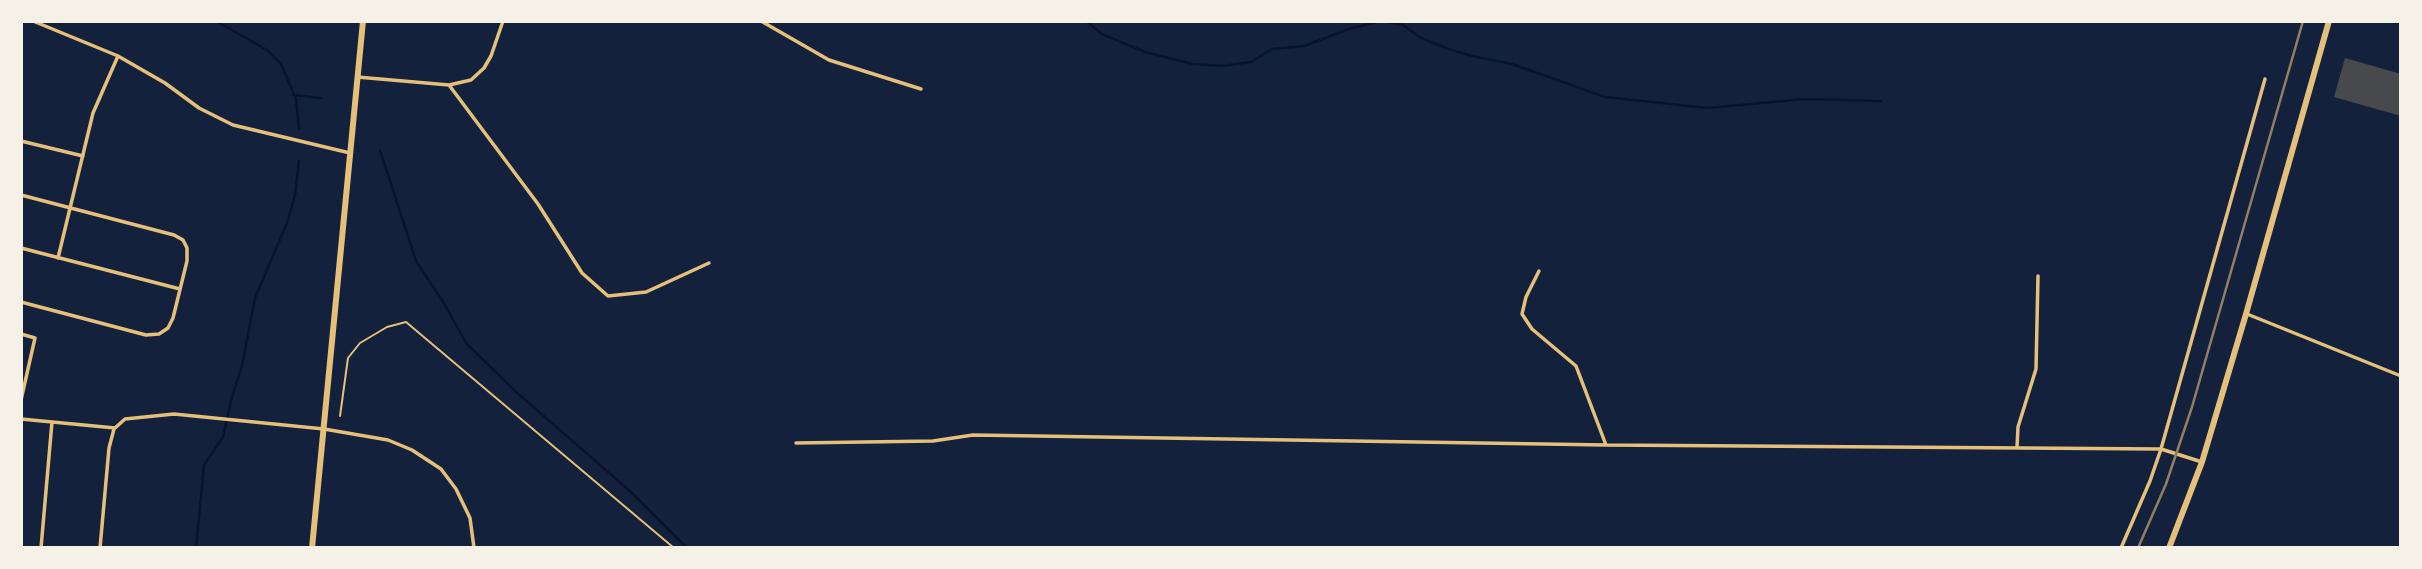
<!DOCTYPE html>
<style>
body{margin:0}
#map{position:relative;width:2422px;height:569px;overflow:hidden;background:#14213d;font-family:"DejaVu Sans",sans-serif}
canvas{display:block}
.frame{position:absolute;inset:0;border:23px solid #f6f1e7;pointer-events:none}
</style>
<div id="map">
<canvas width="2422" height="569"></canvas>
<div class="frame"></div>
</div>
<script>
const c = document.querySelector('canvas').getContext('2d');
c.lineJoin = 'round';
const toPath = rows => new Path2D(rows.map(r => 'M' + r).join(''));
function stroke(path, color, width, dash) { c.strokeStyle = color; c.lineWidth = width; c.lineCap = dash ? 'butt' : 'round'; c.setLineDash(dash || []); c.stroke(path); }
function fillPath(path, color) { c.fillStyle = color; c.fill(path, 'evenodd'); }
stroke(toPath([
 [216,21,267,50,281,64,296,99,299,128],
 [1086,21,1102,34,1145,52,1193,64,1222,66,1251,62,1272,49,1304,46,1349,29,1380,21],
 [1381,21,1403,25,1421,38,1449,49,1472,56,1512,64,1605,97,1708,108,1805,99,1881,101],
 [293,95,321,98],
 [380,150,416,261,445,305,466,343,515,391,631,492,687,548],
 [196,548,204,465,223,437,232,397,242,366,255,298,287,223,295,195,299,161]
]), '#0b132b', 2.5);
fillPath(toPath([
 [2345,58,2401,74,2401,116,2334,97]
]), '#48494c');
stroke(toPath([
 [340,416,348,358,360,343,387,327,406,322,674,548]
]), '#e5c07b', 2);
stroke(toPath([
 [33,21,118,56,165,83,199,108,233,125,350,153],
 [761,21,829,60,921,89],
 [357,77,449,85,471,80,484,68,491,56,503,21],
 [449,85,538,204,582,273,608,296,646,292,709,263],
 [21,141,83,156],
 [21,195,174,235,183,240,187,248,187,261,173,318,168,328,159,334,146,335,21,302],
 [21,248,180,289],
 [58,258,93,113,118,56],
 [1539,271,1526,297,1522,314,1532,329,1576,366,1606,445],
 [2247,314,2401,376],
 [21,334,35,338,21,400],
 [21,419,115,428,125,419,174,414,324,429,388,440,412,450,441,469,456,489,470,518,474,548],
 [796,443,933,441,973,435,1606,445,2161,449,2202,462],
 [2017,447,2018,427,2036,369,2038,276],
 [41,548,52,422],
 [100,548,109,448,114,429],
 [2121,548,2150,481,2161,449,2265,79]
]), '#e5c07b', 3.5);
stroke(toPath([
 [312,548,363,21],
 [2169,548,2202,462,2246,314,2329,21]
]), '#e5c07b', 6);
stroke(toPath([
 [2138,548,2166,484,2192,407,2303,21]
]), '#918062', 2.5);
</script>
